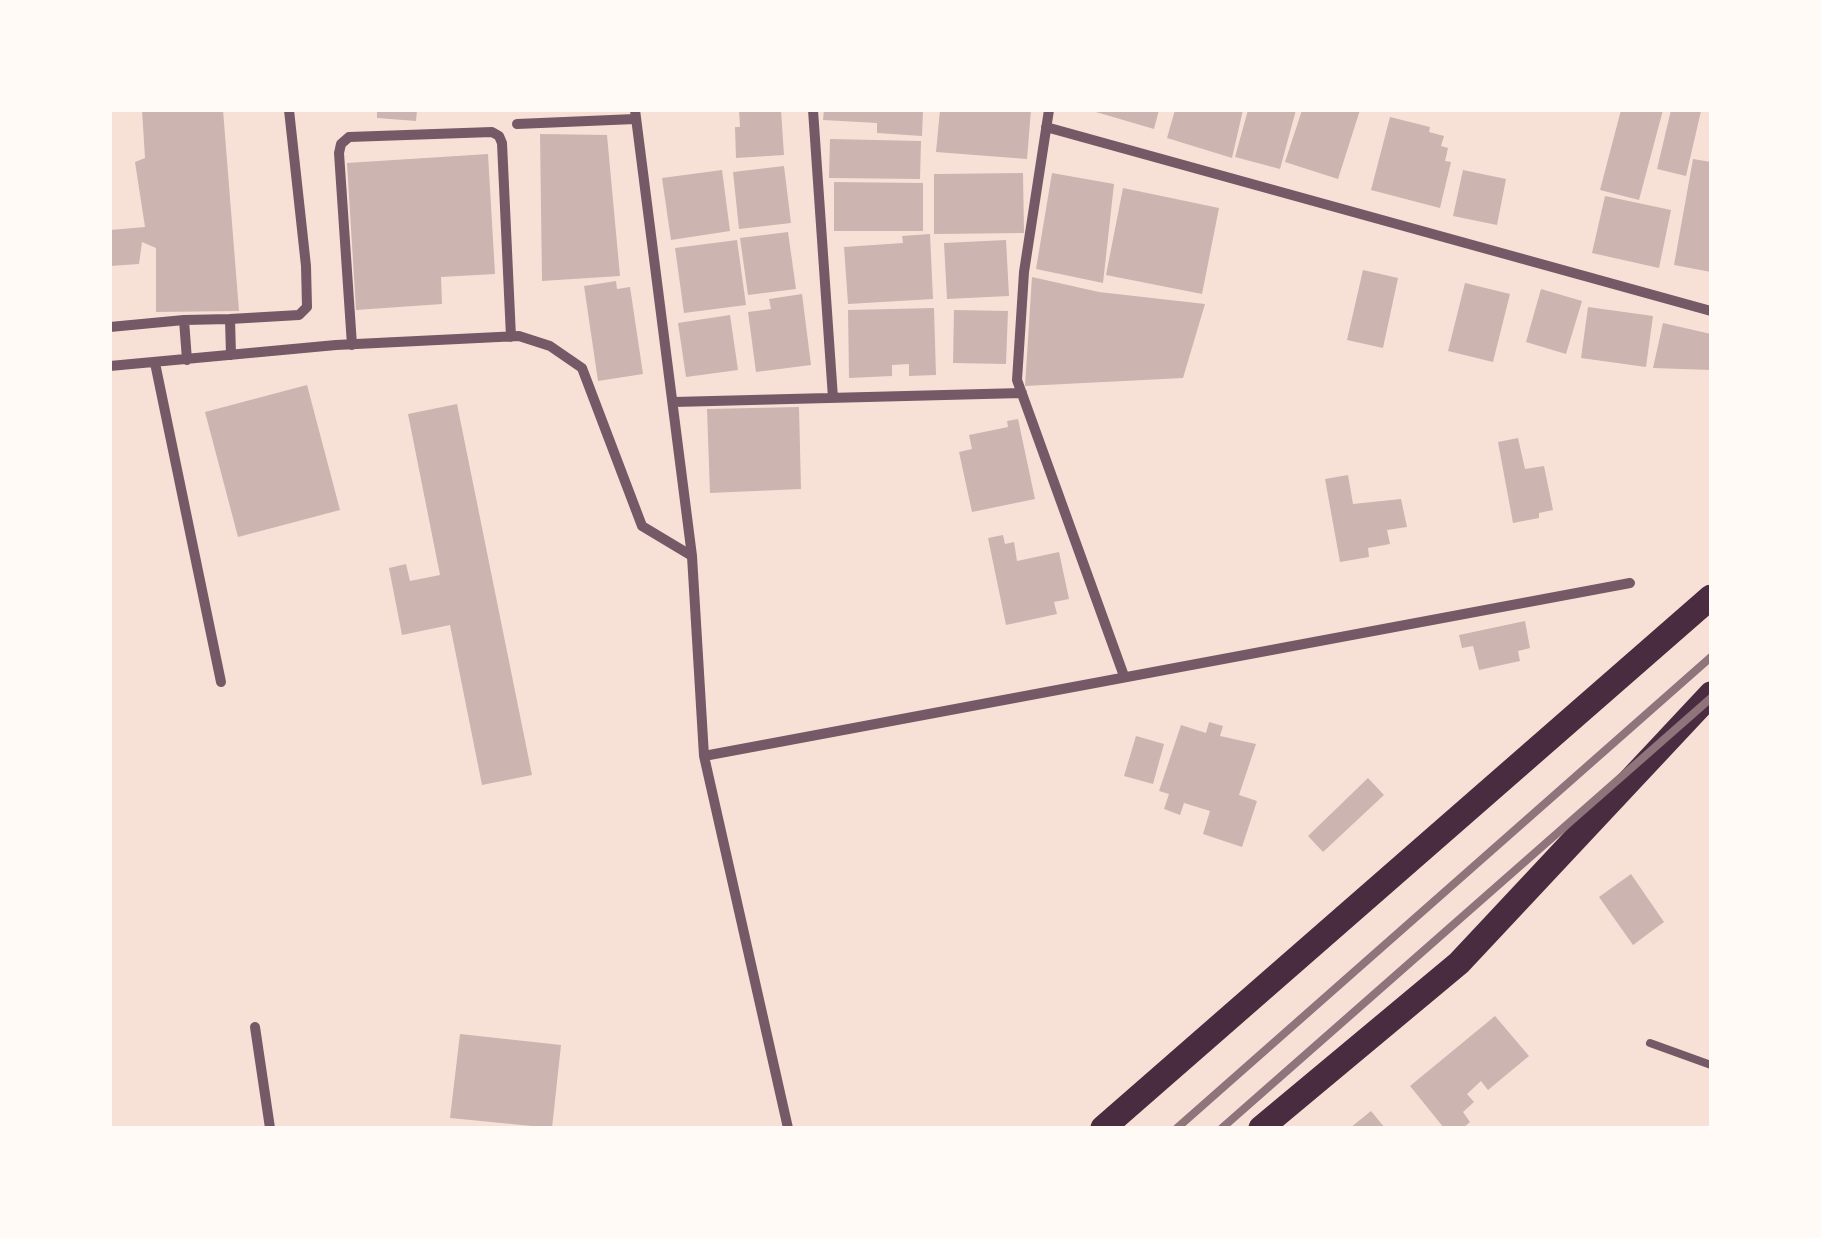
<!DOCTYPE html>
<style>
body{margin:0}
#map{position:relative;width:1821px;height:1238px;overflow:hidden;background:#f7e1d7;font-family:"Sofia Sans Condensed",sans-serif}
canvas{display:block}
.frame{position:absolute;inset:0;border:112px solid #fffaf5;pointer-events:none}
</style>
<div id="map">
<canvas width="1821" height="1238"></canvas>
<div class="frame"></div>
</div>
<script>
const c = document.querySelector('canvas').getContext('2d');
c.lineJoin = 'round';
function fillPath(path, color) { c.fillStyle = color; c.fill(path, 'evenodd'); }
const toPath = rows => new Path2D(rows.map(r => 'M' + r).join(''));
function stroke(path, color, width, dash) { c.strokeStyle = color; c.lineWidth = width; c.lineCap = dash ? 'butt' : 'round'; c.setLineDash(dash || []); c.stroke(path); }
fillPath(toPath([
 [142,110,223,110,239,311,156,312,156,248,142,242,139,264,110,266,110,230,145,227,135,162,145,158],
 [377,110,417,110,416,121,377,118],
 [739,110,781,110,784,155,736,158,735,127,740,127],
 [824,110,923,110,922,136,877,133,877,123,823,120],
 [940,110,1031,110,1027,159,936,152],
 [1089,110,1159,110,1154,129],
 [1175,110,1243,110,1232,158,1167,138],
 [1248,110,1296,110,1280,169,1235,157],
 [1302,110,1360,110,1338,179,1285,162],
 [1621,110,1663,110,1639,200,1600,190],
 [1671,110,1701,111,1686,176,1657,169],
 [1390,117,1430,127,1429,132,1444,136,1441,146,1448,148,1445,161,1451,162,1440,208,1371,190],
 [540,134,607,135,620,276,542,281],
 [830,139,921,141,920,179,829,178],
 [488,154,495,274,441,277,442,304,356,310,347,163],
 [1693,159,1711,162,1711,272,1674,265],
 [784,166,791,223,739,229,733,172],
 [722,170,730,231,671,240,662,178],
 [1463,170,1506,179,1497,225,1453,216],
 [1023,173,1024,233,934,234,934,174],
 [1052,173,1114,184,1103,283,1036,269],
 [834,182,923,183,923,231,834,231],
 [1123,188,1219,208,1202,294,1106,275],
 [1605,196,1671,210,1659,268,1592,253],
 [788,232,796,289,748,295,740,238],
 [930,234,933,299,848,304,844,247,903,243,902,236],
 [737,240,746,305,684,313,675,248],
 [1006,240,1009,296,947,299,944,243],
 [1363,270,1398,278,1383,348,1347,340],
 [1032,277,1099,292,1205,304,1183,378,1025,386],
 [616,281,617,289,630,287,643,374,598,381,584,286],
 [1465,283,1510,294,1493,362,1448,351],
 [1541,289,1582,301,1566,354,1526,342],
 [802,294,811,365,756,372,748,312,771,309,769,299],
 [1588,307,1653,316,1646,367,1581,358],
 [934,308,936,375,909,376,909,364,892,365,892,376,849,378,848,310],
 [954,310,1008,311,1006,364,953,363],
 [730,315,738,370,686,377,678,323],
 [1663,323,1711,334,1711,370,1653,368],
 [307,385,340,510,238,537,205,412],
 [457,404,532,775,482,785,450,625,402,635,389,568,406,564,410,581,440,575,408,414],
 [799,407,801,489,710,493,707,409],
 [1018,419,1035,499,972,512,959,452,972,449,969,435,1008,427,1007,421],
 [1518,438,1525,469,1544,466,1553,510,1539,513,1539,518,1513,523,1498,442],
 [1348,475,1353,504,1401,499,1407,527,1387,530,1390,544,1368,548,1369,557,1340,562,1325,479],
 [1003,535,1005,544,1014,542,1017,561,1059,552,1069,599,1054,602,1057,614,1006,625,988,538],
 [1525,621,1530,648,1518,651,1520,661,1479,670,1473,646,1462,648,1459,635],
 [1209,722,1223,726,1220,736,1256,744,1239,795,1257,801,1242,847,1203,834,1210,811,1184,803,1180,815,1164,809,1169,794,1159,791,1181,725,1206,733],
 [1136,736,1164,744,1153,784,1124,776],
 [1368,778,1384,795,1323,852,1308,836],
 [1631,874,1664,922,1633,945,1599,897],
 [1495,1016,1529,1056,1488,1090,1481,1081,1467,1094,1474,1102,1463,1112,1470,1122,1463,1128,1444,1128,1410,1086],
 [460,1034,561,1045,552,1128,450,1118],
 [1371,1111,1385,1128,1350,1128]
]), '#ccb4b1');
stroke(toPath([
 [1650,1043,1711,1065]
]), '#755966', 8);
stroke(toPath([
 [635,110,692,556,704,756,788,1128],
 [813,110,833,398],
 [1049,110,1024,272,1017,380,1124,676],
 [517,124,635,119],
 [1046,127,1711,311],
 [184,320,230,319],
 [110,327,184,320,187,360],
 [352,345,339,153,341,144,349,137,492,132,499,136,502,143,511,337],
 [231,355,230,319,299,315,307,307,306,266,289,110],
 [155,363,221,682],
 [110,366,336,345,519,336,550,346,582,368,642,526,692,556],
 [674,402,1022,393],
 [704,756,1630,583],
 [255,1027,270,1128]
]), '#755966', 10);
stroke(toPath([
 [1103,1128,1711,597],
 [1261,1128,1459,963,1711,694]
]), '#4a2c40', 25);
stroke(toPath([
 [1177,1128,1711,657],
 [1222,1128,1711,698]
]), '#8f747c', 8);
</script>
